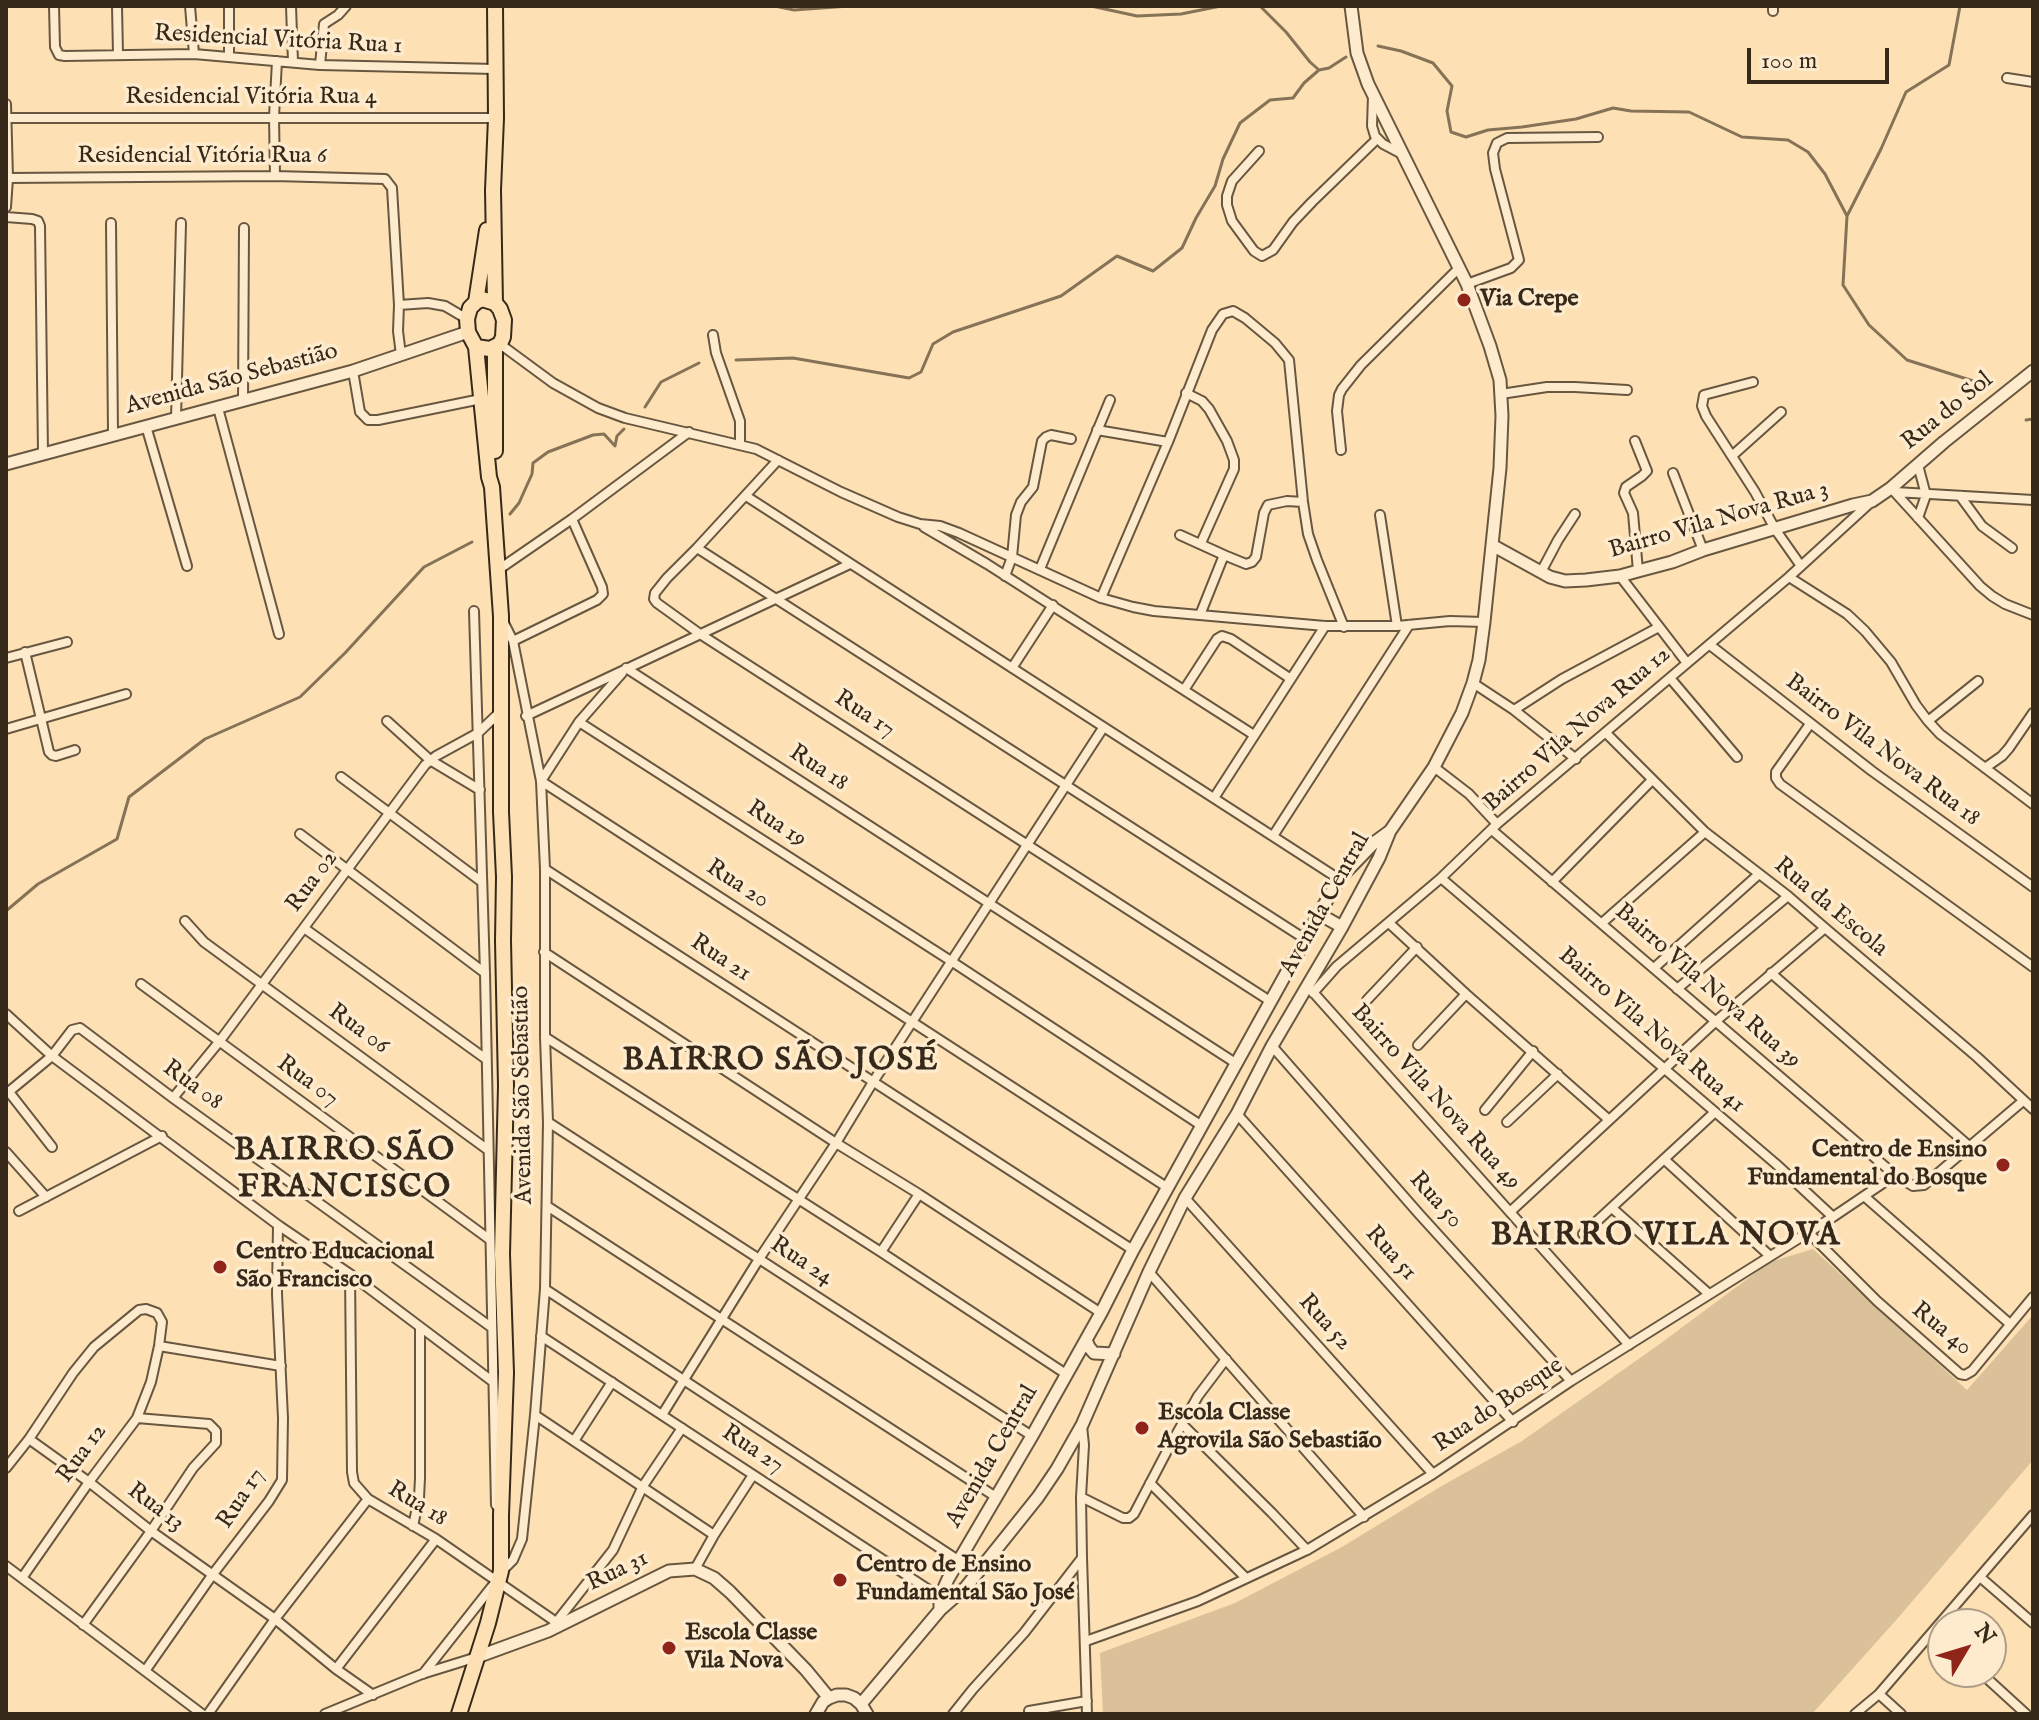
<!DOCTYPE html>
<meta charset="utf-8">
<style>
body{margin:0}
#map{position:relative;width:2039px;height:1720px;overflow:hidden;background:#fde0b3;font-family:"IM FELL English",serif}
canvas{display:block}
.frame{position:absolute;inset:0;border:8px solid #36291a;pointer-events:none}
.north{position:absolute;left:1927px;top:1608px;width:80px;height:80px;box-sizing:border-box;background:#feebce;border:2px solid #ae9d86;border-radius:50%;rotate:52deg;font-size:22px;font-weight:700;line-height:32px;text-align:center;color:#36291a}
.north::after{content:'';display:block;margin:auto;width:28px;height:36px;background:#8f2418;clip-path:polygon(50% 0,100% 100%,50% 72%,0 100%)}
.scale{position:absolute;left:1747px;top:48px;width:142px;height:36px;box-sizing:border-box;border:4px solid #36291a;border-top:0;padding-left:10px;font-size:24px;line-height:28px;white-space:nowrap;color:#36291a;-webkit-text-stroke:6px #feebce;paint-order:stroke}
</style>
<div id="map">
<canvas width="2039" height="1720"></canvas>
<div class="frame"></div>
<div class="north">N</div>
<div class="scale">100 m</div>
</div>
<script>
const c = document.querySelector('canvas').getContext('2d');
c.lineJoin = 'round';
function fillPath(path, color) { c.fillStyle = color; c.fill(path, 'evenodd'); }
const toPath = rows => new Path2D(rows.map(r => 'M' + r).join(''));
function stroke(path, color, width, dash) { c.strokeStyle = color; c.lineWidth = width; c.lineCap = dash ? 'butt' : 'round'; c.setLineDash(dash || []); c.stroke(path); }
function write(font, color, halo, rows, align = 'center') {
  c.font = font + ' "IM FELL English",serif'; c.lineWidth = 7; c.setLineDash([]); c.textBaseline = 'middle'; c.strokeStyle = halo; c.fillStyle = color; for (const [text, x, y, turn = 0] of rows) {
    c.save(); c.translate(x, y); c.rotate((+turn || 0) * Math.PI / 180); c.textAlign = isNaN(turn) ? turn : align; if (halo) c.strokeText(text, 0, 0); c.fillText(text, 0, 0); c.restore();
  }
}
fillPath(toPath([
 [1813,1249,1967,1390,2033,1315,2033,1460,1898,1618,1812,1714,1103,1714,1100,1653,1235,1603,1342,1547,1440,1487,1522,1441,1657,1346,1770,1262]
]), '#dbc199');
stroke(toPath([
 [775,6,794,10,849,6],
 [1091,6,1137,16,1181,14,1221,6],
 [1260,6,1286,32,1310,62,1319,70],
 [1378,46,1401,51,1433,63,1452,86,1447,111,1451,132,1466,137,1488,130,1522,127,1576,119,1613,108,1631,111,1689,112,1742,137,1788,140,1808,152,1825,174,1847,216,1843,285,1869,325,1907,360,1989,386],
 [1847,216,1881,149,1906,92,1949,65,1960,6],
 [736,360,793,358,909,378,921,372,933,344,953,332,1061,296,1117,256,1153,271,1182,248,1196,218,1215,186,1223,159,1240,123,1270,100,1293,98,1304,83,1319,70,1329,68,1346,57],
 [645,407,661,382,699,363],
 [2026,420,2033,419],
 [510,514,519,503,532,474,533,463,548,452,593,435,604,434,615,446,617,436,624,429],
 [6,911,38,884,117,839,129,797,205,739,300,697,345,653,424,567,472,542]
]), '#857257', 3);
const minor = toPath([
 [54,6,55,47,59,55,65,56,194,54,320,65,495,69],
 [117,6,118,54],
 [190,6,194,54],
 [229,6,229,56],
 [291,6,293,62],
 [1773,11,1773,6],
 [320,65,324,24,338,15,346,6],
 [2007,78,2033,82],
 [1373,96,1372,126,1375,136,1383,144,1402,154],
 [6,104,8,178,6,207],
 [7,118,496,118],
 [1259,151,1232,181,1227,196,1227,205,1232,221,1254,251,1262,256,1273,250,1293,222,1312,202,1377,139],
 [275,176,274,117,277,61],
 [8,178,275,176,385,179,392,188,399,305,398,331,401,355],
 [6,217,32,219,38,221,40,226,43,453],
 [111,223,113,434],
 [1467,284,1511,268,1519,260,1495,169,1493,153,1497,143,1507,138,1598,137],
 [399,305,428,303,445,306,467,319],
 [713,335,716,353,740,421,740,444],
 [500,344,553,383,598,408,625,418,756,449,841,492,898,517,920,524,940,526,959,533,1101,598,1133,607,1154,611,1325,626,1397,626,1450,621,1484,622],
 [353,371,360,412,368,420,378,420,481,399],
 [1753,382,1704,395,1702,406,1706,416,1755,492,1775,529,1801,566],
 [1186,393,1202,401,1209,409,1227,441,1234,460,1234,469,1201,543],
 [1501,394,1547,387,1575,387,1627,390],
 [243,401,244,228],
 [218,408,279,634],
 [176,418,181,223],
 [146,426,187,566],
 [1097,430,1168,442],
 [1635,441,1647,471,1642,476,1626,487,1624,493,1633,513,1638,571],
 [1341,450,1337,411,1339,395,1342,389,1361,365,1459,268],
 [1733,455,1781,412],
 [778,460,697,548,667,578,655,593,654,599,657,603,700,634,1270,1001],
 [1673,473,1703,550],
 [1891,488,1980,586,1992,596,2005,604,2033,615],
 [1895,492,2033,500],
 [746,496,1339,879],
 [1960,496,1982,526,2012,548],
 [1380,515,1397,626],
 [1918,518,1926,495,1918,465],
 [924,527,987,564,1254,735],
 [1180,535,1224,555],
 [697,548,1305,939],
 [1040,569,1110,400],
 [498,570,572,519,689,432],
 [1541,572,1558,540,1575,514],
 [1005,576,1012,557,1016,515,1021,502,1033,487,1042,441,1046,437,1051,435,1071,439],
 [1620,576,1687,663],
 [1789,577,1847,614,1865,631,1891,662,1916,705,1928,721,1940,734,2033,804],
 [1101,598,1168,442,1212,330,1223,314,1233,311,1245,318,1275,343,1289,360,1303,502,1308,534,1317,560,1344,627],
 [474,611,485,973,496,1505],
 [1200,615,1224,555,1246,564,1252,562,1256,557,1264,513,1268,505,1287,501,1303,502],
 [513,641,597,600,603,594,602,587,572,519],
 [1710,645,1872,771,2033,887],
 [25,652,49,752,52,755,56,756,75,750],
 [6,658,67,642],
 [626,668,1237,1064],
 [1012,668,1053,605],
 [1670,678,1737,757],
 [1473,683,1514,710,1576,759],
 [1184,690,1217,639,1222,636,1231,639,1291,679],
 [1514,710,1562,679,1659,627],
 [526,716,850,564],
 [387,721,430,760,480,790],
 [1928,721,1978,681],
 [579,722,951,961,1202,1126],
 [1810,724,1776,772,1776,778,1780,784,2033,967],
 [6,729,126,694],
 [1606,733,1705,832,1788,896,1825,928,1977,1057,2033,1109],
 [1434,767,1469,794,1497,824],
 [1985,768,2002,756,2009,748,2033,713],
 [341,777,482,882],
 [541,781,1168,1188],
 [541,781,579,722,622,673],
 [1214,798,1325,626],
 [1492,830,1895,1175,1913,1186,1924,1185,2023,1101],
 [300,834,485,973],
 [1273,836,1409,625],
 [545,869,1133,1250],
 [1441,878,1776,1164,1833,1217],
 [1552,882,1652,780],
 [185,921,204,942,488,1150],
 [1389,923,1466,994,1608,1119],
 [1602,923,1705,832],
 [304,928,486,1059],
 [544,952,836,1143,919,1194,1101,1313],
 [1654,968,1759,874],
 [1771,973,1969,1146],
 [141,984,489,1239],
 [1677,989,1788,896],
 [1312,991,1629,1345],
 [1313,993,1337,966,1441,878,1497,824,1789,577,1871,502],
 [1367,1000,1417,947],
 [6,1014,52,1056,278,1225,350,1274,492,1381],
 [545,1037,881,1252,1066,1374],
 [1418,1045,1466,994],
 [1272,1046,1420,1215,1571,1381],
 [9,1092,52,1147],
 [6,1094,52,1056,72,1030,80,1028,173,1098,491,1327],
 [173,1098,219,1042,425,765,436,756,478,733,501,711],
 [1485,1110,1533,1051],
 [1237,1114,1513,1422],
 [548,1122,1032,1436],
 [1507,1122,1558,1074],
 [6,1152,46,1197],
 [1665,1160,1770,1256],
 [1864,1196,2010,1324],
 [1185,1198,1433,1474],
 [547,1206,996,1497],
 [1612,1208,1709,1294],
 [19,1211,162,1136],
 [1510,1212,1716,1021,1825,928],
 [1808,1232,1877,1301,1960,1374,1965,1375,1972,1371,2033,1297],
 [1583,1234,1715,1112],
 [881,1252,919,1194],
 [1149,1272,1364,1517],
 [350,1274,352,1472,354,1483,368,1499,436,1539,556,1622],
 [545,1289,958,1560],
 [541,1336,940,1597],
 [159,1346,281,1366],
 [535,1415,714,1535],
 [662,1415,759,1259,836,1143,873,1082,1103,728],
 [1183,1425,1272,1513,1307,1550],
 [1082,1426,1084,1445,1081,1497,1082,1557,1087,1714],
 [29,1439,89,1482,151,1531,275,1619,336,1669,373,1695],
 [574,1441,612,1382],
 [6,1468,29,1439,73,1373,94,1347,139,1310,146,1309,157,1313,162,1322,159,1346,151,1382,137,1418,89,1482,22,1578],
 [1150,1483,1246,1578],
 [1081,1497,1123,1518,1129,1518,1134,1514,1167,1451,1198,1396,1226,1359],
 [413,1526,419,1498,420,1478,420,1328],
 [6,1566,202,1714],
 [695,1569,714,1535,753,1475],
 [502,1571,513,1560,522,1539,535,1415,545,1289,548,1122,545,1037,545,869,541,781,513,641,503,621],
 [1980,1577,2033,1623],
 [83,1625,151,1531,193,1468,216,1443,216,1431,209,1424,137,1418],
 [554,1625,613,1550,643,1486,682,1428],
 [1086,1641,1198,1601,1307,1550,1433,1474,1571,1381,1833,1217,1895,1175],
 [336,1669,436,1539],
 [145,1671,213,1574,269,1501,282,1480,283,1418,277,1294,278,1225],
 [1980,1672,2026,1714],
 [423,1674,494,1584],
 [1879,1694,1901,1714],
 [1029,1711,1087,1701],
 [208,1714,275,1619,368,1499],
 [325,1714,422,1674,477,1657],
 [953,1714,973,1689,1024,1633,1082,1558],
 [1855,1714,1879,1694,2033,1515]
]);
const tertiary = toPath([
 [6,464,353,371,468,332],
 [1492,545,1550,577,1565,581,1586,580,1620,576,1638,571,1672,562,1703,550,1853,505,1872,501,1891,488,1944,442,2033,371],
 [1319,914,1342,927],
 [1086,1340,1089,1347,1094,1353,1114,1354],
 [940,1610,940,1597,948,1579,1032,1436,1101,1313,1133,1250,1319,914,1339,879,1375,842,1390,831],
 [477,1657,548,1631,669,1571,695,1569,714,1578,730,1592,806,1670,829,1698],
 [861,1704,940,1610,966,1587,1038,1497,1057,1469,1082,1425,1149,1272,1185,1198,1237,1114,1272,1046,1342,927,1379,858,1390,831,1434,767,1462,713,1473,683,1479,660,1484,622,1500,468,1502,416,1500,380,1490,346,1467,284,1368,84,1357,53,1351,6],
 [816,1714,823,1702,829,1698,837,1695,846,1695,854,1698,861,1704,867,1714]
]);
const primary = toPath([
 [495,6,496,118,493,190,495,303],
 [482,299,495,303,500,309,504,320,503,337,500,344,490,349,476,347,468,332,467,319,470,308,476,302,482,299],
 [476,302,487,230],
 [495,451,495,348],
 [459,1714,488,1623,501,1571,501,1515,506,1373,502,1254,506,1086,503,941,504,877,501,812,501,616,492,487,489,477,476,347]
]);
stroke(minor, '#685740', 12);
stroke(tertiary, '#685740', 15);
stroke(primary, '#36291a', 18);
stroke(minor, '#feebce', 8);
stroke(tertiary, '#feebce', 11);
stroke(primary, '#fde0b3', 14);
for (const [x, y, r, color] of [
 [1464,300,8,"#8f2418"],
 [2003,1165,8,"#8f2418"],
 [220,1267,8,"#8f2418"],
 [1142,1428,8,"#8f2418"],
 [840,1580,8,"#8f2418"],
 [669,1648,8,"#8f2418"]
]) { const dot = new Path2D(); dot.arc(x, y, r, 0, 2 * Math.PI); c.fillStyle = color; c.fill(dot); stroke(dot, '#feebce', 3); }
write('24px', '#36291a', '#feebce', [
 ["Residencial Vitória Rua 1",278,41,3],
 ["Residencial Vitória Rua 4",251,98],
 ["Residencial Vitória Rua 6",202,157],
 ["Avenida São Sebastião",232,380,-15],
 ["Rua do Sol",1948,412,-39],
 ["Bairro Vila Nova Rua 3",1719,521,-16],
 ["Rua 17",864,715,33],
 ["Bairro Vila Nova Rua 12",1578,730,-41],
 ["Bairro Vila Nova Rua 18",1882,751,37],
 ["Rua 18",818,769,33],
 ["Rua 19",776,825,33],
 ["Rua 02",313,882,-54],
 ["Rua 20",737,885,33],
 ["Avenida Central",1326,905,-61],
 ["Rua da Escola",1830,908,40],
 ["Rua 21",720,959,33],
 ["Bairro Vila Nova Rua 39",1707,987,41],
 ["Rua 06",358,1030,36],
 ["Bairro Vila Nova Rua 41",1651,1031,41],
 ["Rua 07",307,1082,36],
 ["Rua 08",192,1086,36],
 ["Avenida São Sebastião",524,1095,-91],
 ["Bairro Vila Nova Rua 49",1435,1098,48],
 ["Rua 50",1435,1201,48],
 ["Rua 51",1390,1254,48],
 ["Rua 24",801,1262,33],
 ["Rua 52",1324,1323,48],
 ["Rua 40",1941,1330,39],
 ["Rua do Bosque",1499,1406,-34],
 ["Rua 27",752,1450,33],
 ["Rua 12",83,1454,-54],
 ["Avenida Central",993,1457,-60],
 ["Rua 17",242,1499,-57],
 ["Rua 18",417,1505,31],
 ["Rua 13",155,1508,37],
 ["Rua 31",618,1572,-26]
]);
write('bold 24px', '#36291a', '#feebce', [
 ["Via Crepe",1480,300],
 ["Centro de Ensino",1987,1151,"right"],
 ["Fundamental do Bosque",1987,1179,"right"],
 ["Centro Educacional",236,1253],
 ["São Francisco",236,1281],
 ["Escola Classe",1158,1414],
 ["Agrovila São Sebastião",1158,1442],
 ["Centro de Ensino",856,1566],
 ["Fundamental São José",856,1594],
 ["Escola Classe",685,1634],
 ["Vila Nova",685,1662]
], 'left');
c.letterSpacing = '2px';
write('bold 32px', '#36291a', '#feebce', [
 ["BAIRRO SÃO JOSÉ",781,1062],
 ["BAIRRO SÃO",345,1152],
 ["FRANCISCO",345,1189],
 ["BAIRRO VILA NOVA",1666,1237]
]);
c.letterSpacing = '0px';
</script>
